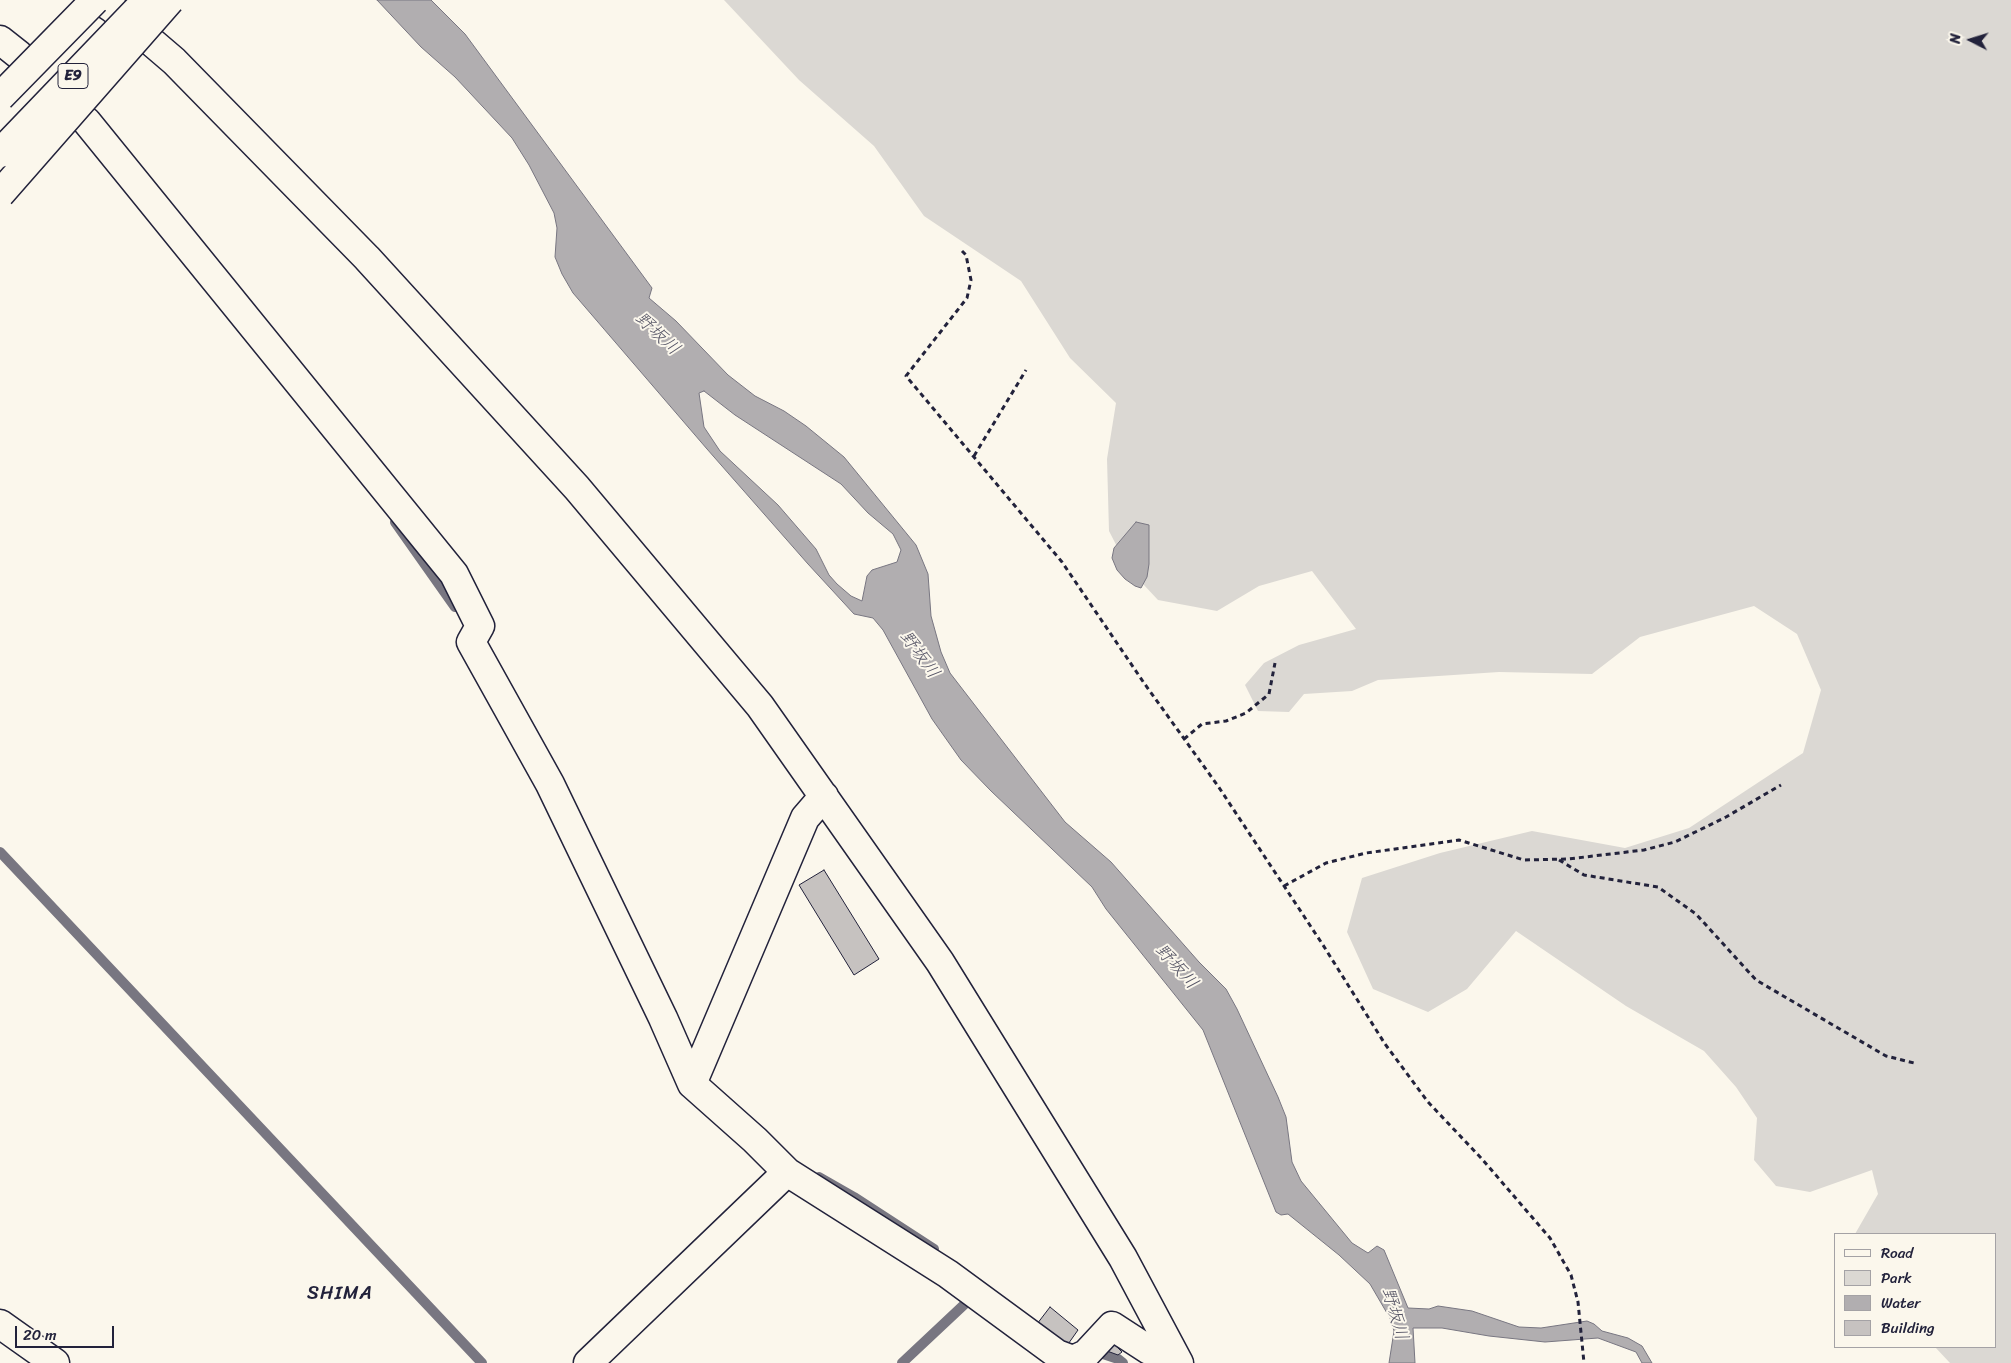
<!DOCTYPE html>
<meta charset="utf-8">
<style>
body{margin:0}
#map{position:relative;width:2011px;height:1363px;overflow:hidden;background:#fbf7ec;font-family:Sriracha,sans-serif}
canvas{display:block}
.legend{position:absolute;left:1834px;top:1233px;width:162px;height:115px;box-sizing:border-box;background:#fbf7ec;border:1px solid #a4a2a5;margin:0;padding:6px 9px;list-style:none;font-size:15px;color:#22223b}
.legend li{display:flex;align-items:center;gap:10px;height:25px}
.legend b{width:25px;border:1px solid #a4a2a5}
.north{position:absolute;left:1946px;top:15px;width:50px;height:50px;-webkit-text-stroke:4px #fbf7ec;paint-order:stroke;rotate:275deg;font-size:14px;font-weight:700;line-height:20px;text-align:center;color:#22223b}
.north::after{content:'';display:block;margin:auto;width:18px;height:22px;background:#22223b;clip-path:polygon(50% 0,100% 100%,50% 72%,0 100%)}
.scale{position:absolute;left:15px;top:1326px;width:99px;height:22px;box-sizing:border-box;border:2px solid #22223b;border-top:0;padding-left:6px;font-size:15px;line-height:18px;white-space:nowrap;color:#22223b;-webkit-text-stroke:4px #fbf7ec;paint-order:stroke}
</style>
<div id="map">
<canvas width="2011" height="1363"></canvas>
<ul class="legend">
<li><b style="height:6px;background:#fbf7ec"></b>Road</li>
<li><b style="height:14px;background:#dbd8d3"></b>Park</li>
<li><b style="height:14px;background:#b1aeb0"></b>Water</li>
<li><b style="height:14px;background:#c6c2c0"></b>Building</li>
</ul>
<div class="north">N</div>
<div class="scale">20 m</div>
</div>
<script>
const c = document.querySelector('canvas').getContext('2d');
c.lineJoin = 'round';
function fillPath(path, color) { c.fillStyle = color; c.fill(path, 'evenodd'); }
const toPath = rows => new Path2D(rows.map(r => 'M' + r).join(''));
function stroke(path, color, width, dash) { c.strokeStyle = color; c.lineWidth = width; c.lineCap = dash ? 'butt' : 'round'; c.setLineDash(dash || []); c.stroke(path); }
function write(font, color, halo, rows, align = 'center') {
  c.font = font + ' Sriracha,"Klee One",sans-serif'; c.lineWidth = 4; c.setLineDash([]); c.textBaseline = 'middle'; c.strokeStyle = halo; c.fillStyle = color; for (const [text, x, y, turn = 0] of rows) {
    c.save(); c.translate(x, y); c.rotate((+turn || 0) * Math.PI / 180); c.textAlign = isNaN(turn) ? turn : align; if (halo) c.strokeText(text, 0, 0); c.fillText(text, 0, 0); c.restore();
  }
}
fillPath(toPath([
 [724,0,2011,0,2011,1363,1950,1363,1935,1347,1995,1347,1995,1234,1855,1234,1878,1194,1872,1170,1810,1192,1776,1186,1754,1160,1757,1118,1736,1087,1704,1051,1626,1006,1516,931,1467,989,1428,1012,1373,989,1347,932,1362,878,1440,853,1532,831,1625,848,1689,828,1803,753,1821,690,1797,634,1754,606,1640,637,1592,674,1499,672,1378,680,1352,691,1304,694,1289,712,1258,711,1245,685,1264,663,1299,645,1356,629,1312,571,1259,586,1217,611,1158,600,1128,568,1109,531,1107,459,1116,403,1070,358,1021,281,924,216,874,146,799,80]
]), '#dbd8d3');
const water = toPath([
 [377,0,431,0,465,34,652,288,649,298,676,321,728,375,755,396,784,411,806,426,844,457,916,545,928,574,931,616,941,652,950,673,1065,822,1111,862,1199,962,1226,989,1237,1009,1278,1097,1286,1117,1292,1162,1301,1181,1352,1243,1368,1253,1377,1246,1384,1250,1408,1308,1429,1309,1438,1306,1472,1311,1519,1327,1541,1328,1587,1321,1594,1324,1602,1331,1628,1338,1642,1346,1652,1363,1642,1363,1636,1352,1598,1338,1545,1342,1489,1336,1442,1328,1413,1328,1415,1363,1389,1363,1394,1331,1391,1320,1370,1284,1339,1255,1288,1214,1281,1215,1276,1212,1203,1030,1106,909,1092,887,991,791,961,760,932,719,883,630,873,618,854,614,808,564,707,449,573,293,562,274,555,257,557,228,554,213,529,165,512,138,455,77,421,47,377,0],
 [704,391,735,415,841,484,868,513,893,534,901,550,897,562,872,570,867,576,862,601,851,596,837,584,829,575,816,549,778,505,720,451,704,427,699,393,704,391],
 [1136,522,1149,525,1149,564,1147,577,1141,588,1135,586,1125,579,1117,570,1112,558,1114,548,1136,522]
]);
fillPath(water, '#b1aeb0');
stroke(water, '#787681', 1);
stroke(toPath([
 [395,522,455,607],
 [0,852,482,1363],
 [819,1177,854,1197,934,1249],
 [1100,1353,1118,1359,1123,1363],
 [902,1363,968,1301]
]), '#787681', 10);
const building = toPath([
 [824,870,879,959,854,975,799,885,824,870],
 [1050,1307,1078,1330,1066,1347,1037,1324,1050,1307],
 [1113,1343,1122,1352,1118,1355,1107,1351,1113,1343]
]);
fillPath(building, '#c6c2c0');
stroke(building, '#22223b', 1);
stroke(toPath([
 [19,55,75,110]
]), '#d0ccc9', 28, [28, 14]);
const minor = toPath([
 [100,0,112,8,174,61,367,258,577,488,760,706,940,962,1123,1258,1179,1363],
 [0,40,19,55],
 [87,122,454,574,480,626,471,642,550,784,663,1018,692,1084,755,1140,787,1172,948,1274,1057,1354,1073,1360,1086,1354,1112,1326,1149,1350,1178,1363],
 [692,1084,805,818,824,796],
 [0,1324,55,1363],
 [588,1363,787,1172]
]);
stroke(minor, '#22223b', 31);
stroke(toPath([
 [962,251,966,255,971,280,967,298,906,376,1062,562,1144,683,1218,786,1323,945,1385,1044,1428,1102,1482,1159,1550,1238,1571,1275,1578,1302,1584,1363],
 [974,456,1026,370],
 [1184,739,1202,724,1226,721,1246,713,1269,694,1275,663],
 [1559,860,1584,875,1658,887,1696,914,1756,980,1886,1056,1914,1063],
 [1284,886,1326,863,1366,853,1459,840,1524,860,1568,859,1644,850,1675,842,1726,817,1781,785]
]), '#22223b', 3, [5, 4]);
stroke(minor, '#fbf7ec', 28);
const highwayBridge = toPath([
 [0,97,95,0],
 [0,153,144,3],
 [0,194,170,0]
]);
stroke(highwayBridge, '#22223b', 31, []);
stroke(highwayBridge, '#fbf7ec', 28);
for (const [x, y, w] of [
 [73,76,30]
]) { const box = new Path2D(); box.roundRect(x - w / 2, y - 12.5, w, 25, 4); c.fillStyle = '#fbf7ec'; c.fill(box); stroke(box, '#22223b', 1); }
write('bold 15px', '#22223b', null, [
 ["E9",73,76]
]);
write('italic 18px', '#545364', '#fbf7ec', [
 ["野坂川",657,334,43],
 ["野坂川",919,655,54],
 ["野坂川",1176,967,48],
 ["野坂川",1394,1314,74]
]);
c.letterSpacing = '1px';
write('19px', '#22223b', '#fbf7ec', [
 ["SHIMA",340,1294]
]);
c.letterSpacing = '0px';
</script>
